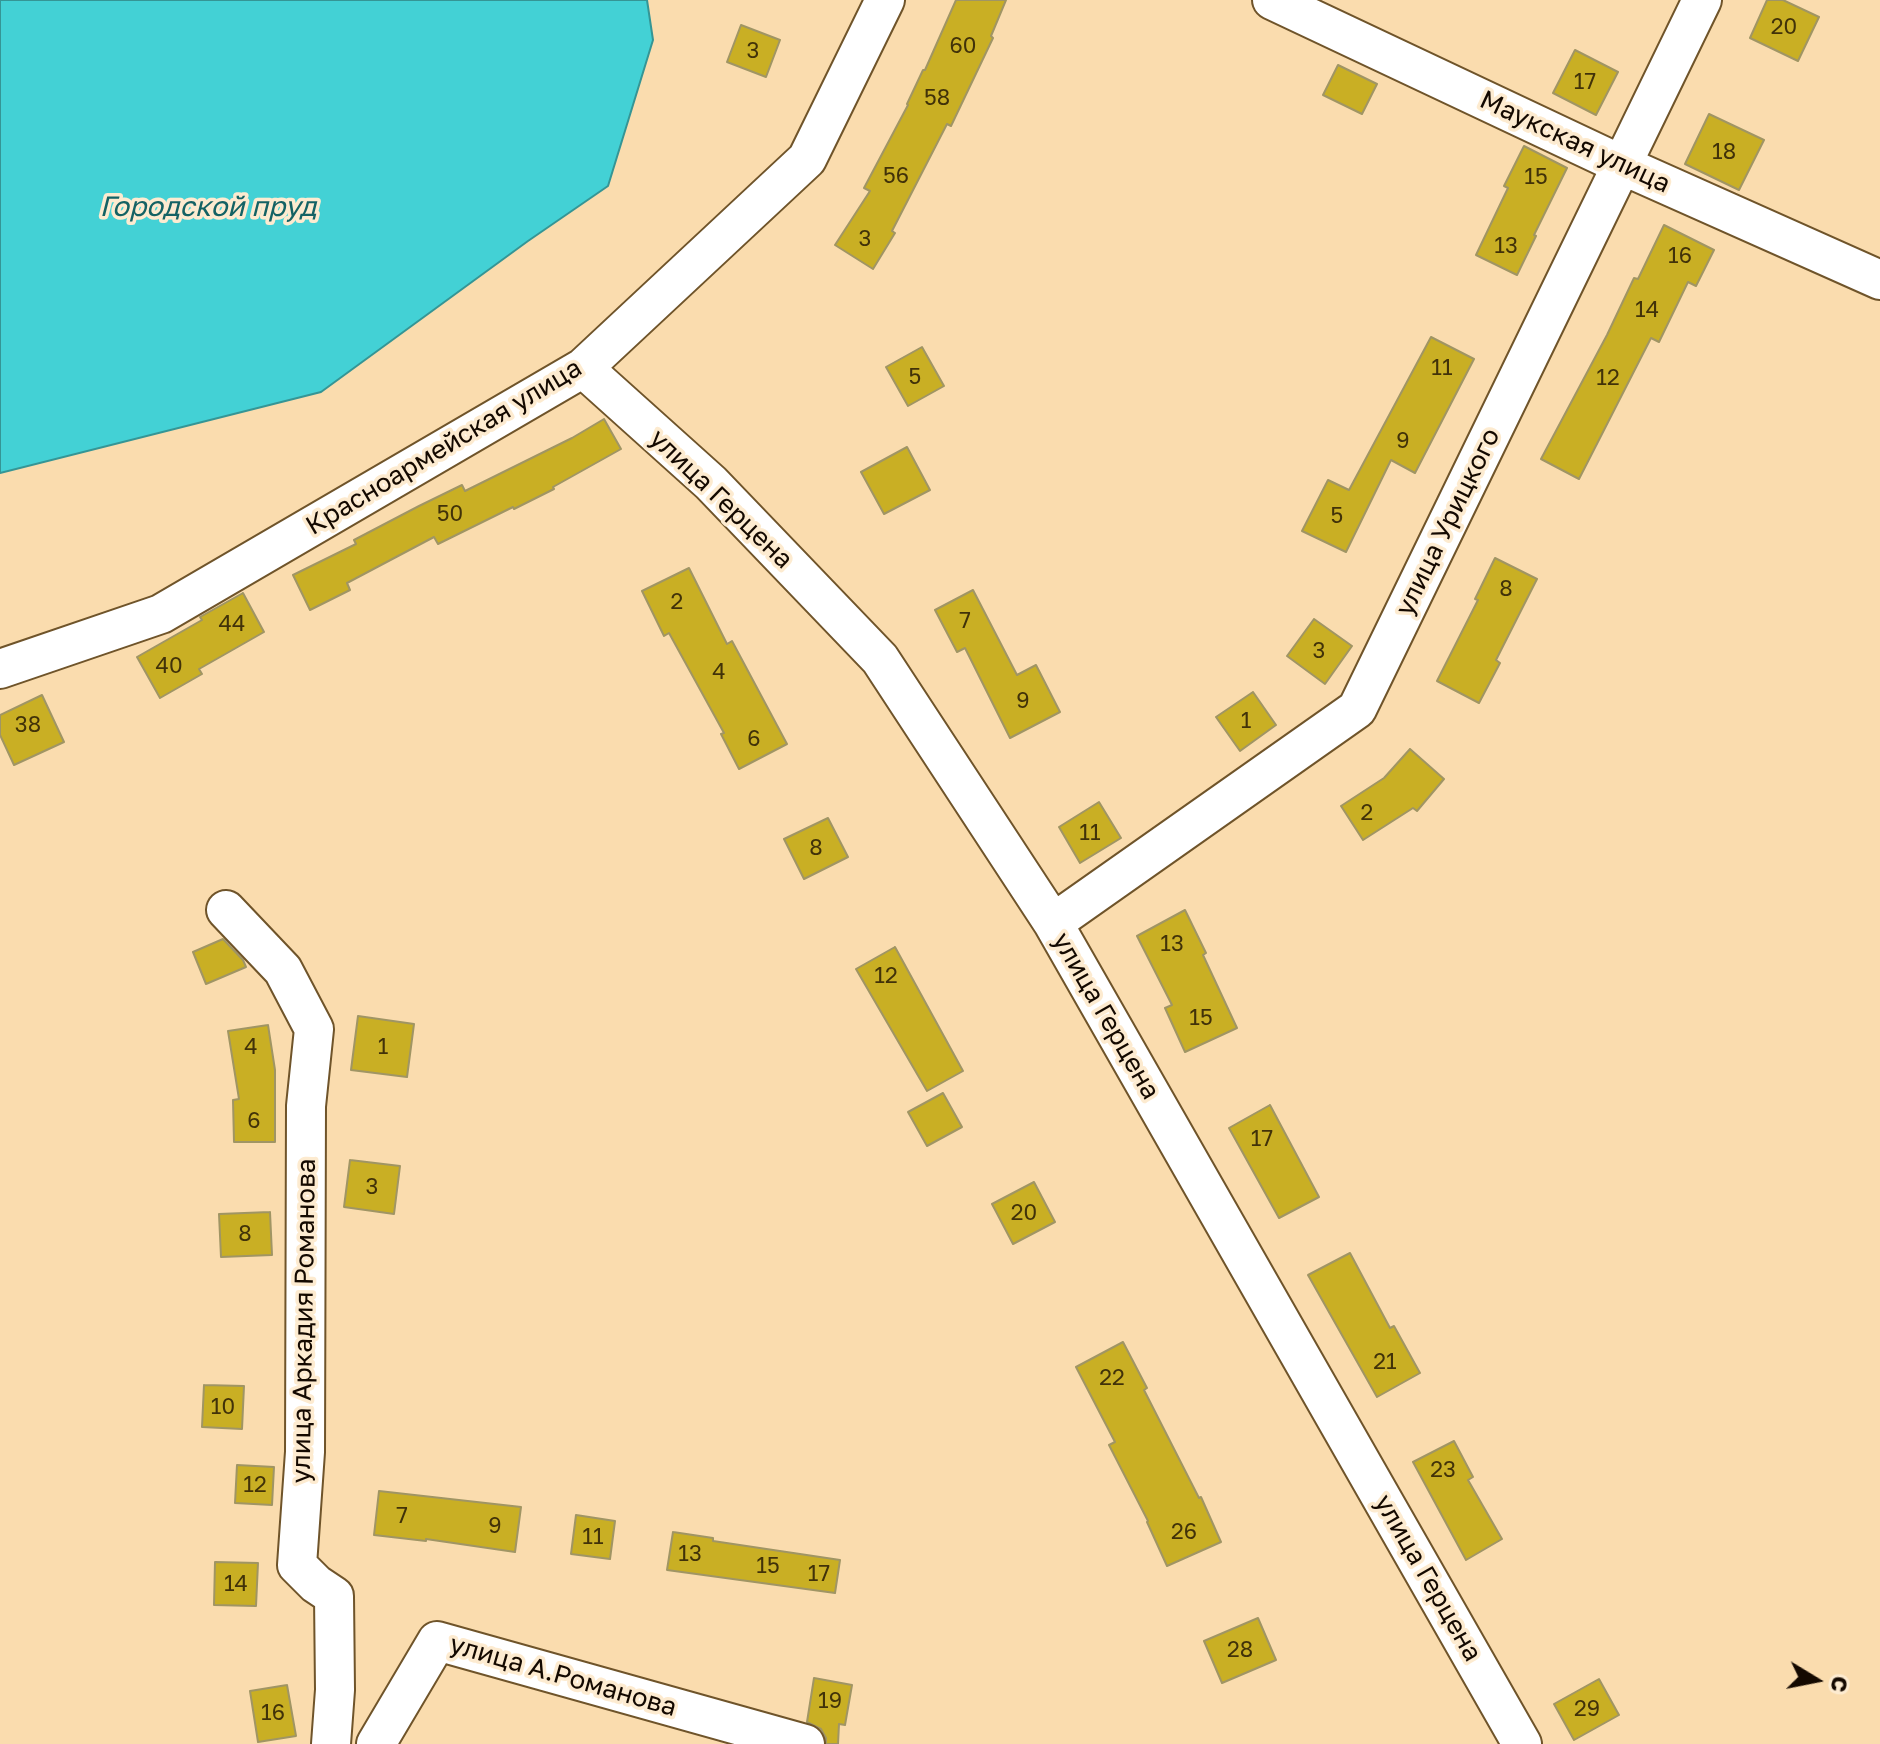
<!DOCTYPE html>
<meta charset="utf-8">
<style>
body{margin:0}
#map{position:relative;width:1880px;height:1744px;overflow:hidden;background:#fadcae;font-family:"Golos Text",sans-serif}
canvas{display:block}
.north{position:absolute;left:1776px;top:1640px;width:80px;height:80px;-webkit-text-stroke:6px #fdebd0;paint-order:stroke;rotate:100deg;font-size:22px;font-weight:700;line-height:32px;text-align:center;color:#140900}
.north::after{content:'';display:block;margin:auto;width:28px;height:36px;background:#140900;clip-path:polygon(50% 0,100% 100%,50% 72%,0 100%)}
</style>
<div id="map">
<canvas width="1880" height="1744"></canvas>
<div class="north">С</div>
</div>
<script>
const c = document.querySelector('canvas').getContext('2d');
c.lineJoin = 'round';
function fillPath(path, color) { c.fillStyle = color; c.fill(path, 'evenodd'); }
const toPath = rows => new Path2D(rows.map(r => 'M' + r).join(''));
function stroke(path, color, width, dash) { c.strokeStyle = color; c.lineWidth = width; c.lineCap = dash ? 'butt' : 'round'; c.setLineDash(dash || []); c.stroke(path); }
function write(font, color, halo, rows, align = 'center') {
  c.font = font + ' "Golos Text",sans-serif'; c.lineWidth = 7; c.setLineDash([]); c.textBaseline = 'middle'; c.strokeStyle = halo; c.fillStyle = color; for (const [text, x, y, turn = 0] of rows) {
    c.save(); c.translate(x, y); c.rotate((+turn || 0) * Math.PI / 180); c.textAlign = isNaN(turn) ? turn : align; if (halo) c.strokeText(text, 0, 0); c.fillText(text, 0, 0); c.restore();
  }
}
const water = toPath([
 [0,0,647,0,653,40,608,186,528,241,321,392,0,473,0,0]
]);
fillPath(water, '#43d1d5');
stroke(water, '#359595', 2);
const building = toPath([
 [956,0,1006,0,991,36,993,38,951,126,947,124,892,231,895,233,873,269,835,245,870,191,864,188,908,105,907,104,923,70,925,70,956,0],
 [1767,0,1783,0,1819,17,1798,61,1750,38,1767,0],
 [741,25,780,40,766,77,727,62,741,25],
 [1575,50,1618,72,1596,115,1553,93,1575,50],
 [1338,65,1377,84,1362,114,1323,95,1338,65],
 [1709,114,1764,140,1739,190,1685,164,1709,114],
 [1524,146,1567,168,1534,235,1536,236,1517,275,1476,255,1508,188,1504,186,1524,146],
 [1664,225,1714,250,1696,286,1688,282,1659,342,1651,338,1579,479,1541,459,1607,335,1634,278,1638,279,1664,225],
 [1431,337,1474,359,1415,473,1391,460,1346,552,1302,531,1328,480,1349,490,1431,337],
 [922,347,944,386,908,406,886,367,922,347],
 [604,419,621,449,553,487,554,489,514,509,513,507,438,544,434,537,347,583,350,590,310,610,293,575,356,544,354,540,419,506,462,485,465,491,572,438,604,419],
 [907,447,930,490,884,514,861,472,907,447],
 [1495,558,1537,579,1496,660,1500,663,1479,703,1437,681,1478,600,1475,599,1495,558],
 [689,568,727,644,732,641,787,744,739,769,721,734,724,733,669,633,664,636,642,591,689,568],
 [973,590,1017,675,1036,665,1060,712,1010,738,965,648,957,652,935,610,973,590],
 [243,593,264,632,199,669,202,674,160,698,137,657,202,620,200,617,243,593],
 [1314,619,1352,646,1325,684,1287,656,1314,619],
 [1253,692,1276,725,1240,751,1216,717,1253,692],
 [42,695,64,742,14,765,0,735,0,715,42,695],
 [1410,749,1444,779,1417,811,1413,808,1363,840,1341,806,1384,778,1410,749],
 [1099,802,1121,838,1080,863,1059,827,1099,802],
 [828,818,848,857,804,879,784,839,828,818],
 [1185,910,1206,953,1203,955,1237,1028,1185,1052,1165,1008,1172,1005,1137,936,1185,910],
 [223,939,243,960,246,967,206,984,193,952,223,939],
 [895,947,963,1071,927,1091,856,969,895,947],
 [358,1016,414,1024,407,1077,351,1070,358,1016],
 [268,1025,275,1070,275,1142,234,1142,233,1100,239,1099,228,1031,268,1025],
 [943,1093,962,1127,927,1146,908,1112,943,1093],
 [1270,1105,1319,1197,1279,1218,1229,1128,1270,1105],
 [350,1160,400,1166,394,1214,344,1207,350,1160],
 [1034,1182,1055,1222,1013,1244,992,1204,1034,1182],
 [270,1212,272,1255,221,1257,219,1214,270,1212],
 [1350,1253,1390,1328,1394,1326,1420,1373,1377,1397,1308,1275,1350,1253],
 [1123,1342,1147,1388,1144,1390,1199,1498,1201,1497,1221,1542,1167,1566,1147,1522,1148,1521,1109,1445,1115,1442,1076,1367,1123,1342],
 [204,1385,244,1386,242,1429,202,1427,204,1385],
 [1454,1441,1473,1477,1468,1480,1502,1539,1466,1560,1413,1462,1454,1441],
 [237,1465,274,1467,272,1505,235,1503,237,1465],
 [379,1491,521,1507,515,1552,426,1539,426,1541,374,1535,379,1491],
 [576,1515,615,1521,610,1559,571,1554,576,1515],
 [673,1532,713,1538,713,1541,840,1560,835,1593,667,1570,673,1532],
 [215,1562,258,1563,256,1606,214,1605,215,1562],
 [1258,1618,1276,1660,1222,1683,1204,1641,1258,1618],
 [814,1678,852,1685,845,1725,839,1724,838,1744,826,1744,826,1738,821,1729,807,1722,814,1678],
 [1599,1679,1619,1715,1574,1740,1554,1704,1599,1679],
 [287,1685,296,1736,258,1742,250,1691,287,1685]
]);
fillPath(building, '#c9af24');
stroke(building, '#a09564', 2);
const minor = toPath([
 [1272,0,1622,165,1880,280],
 [583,368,711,483,880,659,1053,923,1522,1744],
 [0,669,161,614,583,368,807,159,885,0],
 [226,910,283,970,314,1029,306,1106,305,1452,297,1565,316,1584,334,1596,335,1690,331,1744],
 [1053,923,1357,709,1702,0],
 [376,1744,437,1641,805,1744]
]);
stroke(minor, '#6f542a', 42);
stroke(minor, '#fff', 38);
write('22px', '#413209', null, [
 ["20",1784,27],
 ["60",963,46],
 ["3",753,51],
 ["17",1585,82],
 ["58",937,98],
 ["18",1724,152],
 ["56",896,176],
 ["15",1536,177],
 ["3",865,239],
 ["13",1506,246],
 ["16",1680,256],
 ["14",1647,310],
 ["11",1442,368],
 ["5",915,377],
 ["12",1608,378],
 ["9",1403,441],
 ["50",450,514],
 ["5",1337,516],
 ["8",1506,589],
 ["2",677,602],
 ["7",965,621],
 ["44",232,624],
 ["3",1319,651],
 ["40",169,666],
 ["4",719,672],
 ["9",1023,701],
 ["1",1246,721],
 ["38",28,725],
 ["6",754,739],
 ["2",1367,813],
 ["11",1090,833],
 ["8",816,848],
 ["13",1172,944],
 ["12",886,976],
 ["15",1201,1018],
 ["4",251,1047],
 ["1",383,1047],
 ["6",254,1121],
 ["17",1262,1139],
 ["3",372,1187],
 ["20",1024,1213],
 ["8",245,1234],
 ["21",1385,1362],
 ["22",1112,1378],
 ["10",223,1407],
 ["23",1443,1470],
 ["12",255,1485],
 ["7",402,1516],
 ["9",495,1526],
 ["26",1184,1532],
 ["11",593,1537],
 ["13",690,1554],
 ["15",768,1566],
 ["17",819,1574],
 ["14",236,1584],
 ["28",1240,1650],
 ["19",830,1701],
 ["29",1587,1709],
 ["16",273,1713]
]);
write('26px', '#140900', '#fdebd0', [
 ["Маукская улица",1575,142,25],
 ["Красноармейская улица",444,447,-31],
 ["улица Герцена",721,499,44],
 ["улица Урицкого",1448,522,-64],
 ["улица Герцена",1106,1016,60],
 ["улица Аркадия Романова",304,1321,-89],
 ["улица Герцена",1428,1578,60],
 ["улица А.Романова",563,1676,16]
]);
write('italic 28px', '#146264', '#fdebd0', [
 ["Городской пруд",208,207]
]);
</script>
